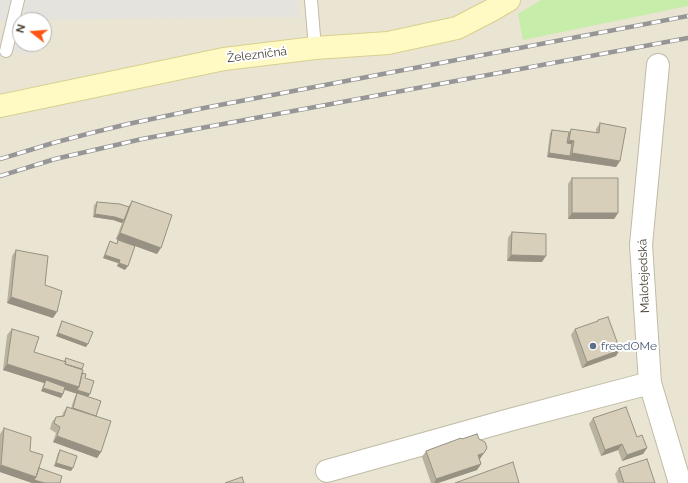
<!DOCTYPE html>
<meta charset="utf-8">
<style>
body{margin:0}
#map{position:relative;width:688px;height:483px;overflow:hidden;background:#f4f2e5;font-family:Raleway,sans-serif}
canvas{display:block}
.north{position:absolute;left:12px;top:12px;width:40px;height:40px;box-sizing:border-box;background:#fff;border:1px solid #b6b3ae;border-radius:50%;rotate:287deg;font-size:11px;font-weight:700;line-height:16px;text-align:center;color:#484234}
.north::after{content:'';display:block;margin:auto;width:14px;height:18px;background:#ff5411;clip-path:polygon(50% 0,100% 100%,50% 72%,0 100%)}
</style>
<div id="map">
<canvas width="688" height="483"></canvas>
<div class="north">N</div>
</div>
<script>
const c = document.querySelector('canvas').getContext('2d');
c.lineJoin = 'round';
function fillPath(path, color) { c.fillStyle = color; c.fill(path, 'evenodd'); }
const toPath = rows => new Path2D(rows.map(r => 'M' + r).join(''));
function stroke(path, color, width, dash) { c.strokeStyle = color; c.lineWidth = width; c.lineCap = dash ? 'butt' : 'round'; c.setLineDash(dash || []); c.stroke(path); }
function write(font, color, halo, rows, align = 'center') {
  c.font = font + ' Raleway,sans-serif'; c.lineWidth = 4; c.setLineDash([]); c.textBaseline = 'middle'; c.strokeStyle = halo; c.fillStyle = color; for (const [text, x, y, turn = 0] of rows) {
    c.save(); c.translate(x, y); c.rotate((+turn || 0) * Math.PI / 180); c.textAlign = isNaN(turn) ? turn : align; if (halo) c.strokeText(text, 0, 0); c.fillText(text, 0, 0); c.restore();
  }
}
fillPath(toPath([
 [0,0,688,0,688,483,0,483],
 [20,20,44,20,44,44,20,44]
]), '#e9e5d2');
fillPath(toPath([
 [541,0,688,0,688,6,523,40,518,14]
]), '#c6eda9');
fillPath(toPath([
 [0,0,298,0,299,17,20,20,20,44,32,44,29,56,0,48,0,43,4,20,0,20]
]), '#e5e3de');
const lane = toPath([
 [311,0,315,48],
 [6,51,18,0]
]);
const street = toPath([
 [658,65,641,245,650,383,680,483],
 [327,471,513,419,650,383]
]);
const secondary = toPath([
 [0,106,224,59,315,48,388,43,457,28,490,11,509,0]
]);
stroke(lane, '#c1bba6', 14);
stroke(street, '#c1bba6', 24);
stroke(secondary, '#d9d08f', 24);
stroke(lane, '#fff', 12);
stroke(street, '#fff', 22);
stroke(secondary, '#fff9c4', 22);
const rail = toPath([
 [0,159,53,143,91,133,128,124,204,108,688,16],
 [0,176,55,159,142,139,688,38]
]);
stroke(rail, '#969696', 4.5);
stroke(rail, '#fff', 3, [9]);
fillPath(toPath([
 [600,123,620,161,616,167,547,157,550,133,552,130,569,132,571,129,596,133,596,129],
 [572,178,618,213,614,219,568,219,568,184],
 [132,201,157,254,116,239,122,223,113,220,93,217,94,205,97,202,128,207],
 [512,232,542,262,507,261,508,238],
 [118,240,125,270,117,266,118,263,103,258,108,245,110,241,116,244],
 [16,250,45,285,53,318,7,303,12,256],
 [598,320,616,356,582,368,571,335,575,329,597,322],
 [62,321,86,347,56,336,60,325],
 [12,329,34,352,64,361,66,358,82,369,82,373,85,378,88,397,96,416,101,452,97,458,53,442,56,433,50,429,52,422,56,417,62,416,63,413,67,407,71,408,75,396,77,394,65,390,61,398,41,391,44,383,3,370,7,335],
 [593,418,637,437,647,448,643,454,622,461,618,450,601,456,589,424],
 [4,428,30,451,39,468,60,483,33,483,0,472,0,434],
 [462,439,480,459,480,460,481,464,477,470,438,483,431,483,422,457,426,451],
 [60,450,71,471,54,466,58,453],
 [619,468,655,483,618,483,615,474]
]), '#b9b29f');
fillPath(toPath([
 [569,140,574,141,569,147,565,146],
 [549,153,570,156,572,153,620,161,616,167,547,157],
 [572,213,618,213,614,219,568,219],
 [95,214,115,217,124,220,122,223,113,220,93,217],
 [120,233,161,248,157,254,116,239],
 [105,255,120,260,118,263,103,258],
 [511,255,546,256,542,262,507,261],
 [119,263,128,266,125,270,117,266],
 [11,297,57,312,53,318,7,303],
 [58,333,88,344,86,347,56,336],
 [620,350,616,356,582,368,587,362],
 [7,364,79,387,75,393,44,383,46,380,44,383,3,370],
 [43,388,63,394,61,398,41,391],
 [77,390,90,394,88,397,75,393],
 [57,436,101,452,97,458,53,442],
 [622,444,618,450,601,456,605,450],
 [647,448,643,454,622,461,627,455],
 [484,453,480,459,474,461,478,455],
 [56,463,73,468,71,471,54,466],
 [481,464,477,470,438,483,434,483,436,479],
 [1,465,36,477,32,483,0,472,0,466],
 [34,480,45,483,32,483]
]), '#969182');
const building = toPath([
 [600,123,626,128,620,161,572,153,574,141,569,140,571,129,599,133,600,123],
 [552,130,569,132,567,143,572,144,570,156,549,153,552,130],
 [572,178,618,178,618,213,572,213,572,178],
 [132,201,172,215,161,248,120,233,132,201],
 [97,202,120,204,129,207,124,220,115,217,95,214,97,202],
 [512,232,546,234,546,256,511,255,512,232],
 [118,240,135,246,128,266,119,263,120,260,105,255,110,241,117,244,118,240],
 [16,250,48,256,45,285,62,291,57,312,11,297,16,250],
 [608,317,620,350,587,362,575,329,598,321,598,320,608,317],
 [62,321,93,332,88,344,58,333,62,321],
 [12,329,39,337,34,352,66,362,65,364,83,370,79,387,7,364,12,329],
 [66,358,84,364,82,369,65,364,66,362,65,361,66,358],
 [82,373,86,374,85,378,94,381,90,394,77,390,79,387,82,373],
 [46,380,65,387,63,394,43,388,46,380],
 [77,393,101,401,96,416,73,408,77,393],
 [67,407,111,421,101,452,57,436,60,427,54,423,56,417,64,416,67,407],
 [626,407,637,437,642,435,647,448,627,455,622,444,605,450,593,418,626,407],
 [4,428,31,437,30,451,43,455,36,477,1,465,4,428],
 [477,434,479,439,485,442,487,448,484,453,478,455,481,464,436,479,426,451,461,438,462,439,477,434],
 [60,450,77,456,73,468,56,463,60,450],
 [647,459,655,483,624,483,619,468,647,459],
 [513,462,519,483,455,483,513,462],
 [39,468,62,476,60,483,45,483,34,480,36,477,39,468],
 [242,477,244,483,225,483,242,477]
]);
fillPath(building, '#d7cfb9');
stroke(building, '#969182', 1);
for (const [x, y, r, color] of [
 [593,346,4,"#5c6f8a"]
]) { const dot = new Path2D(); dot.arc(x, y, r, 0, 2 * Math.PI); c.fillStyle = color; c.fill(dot); stroke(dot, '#fff', 1.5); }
write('12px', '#484234', '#fff', [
 ["Železničná",257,55,-7],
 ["Malotejedská",644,276,-92]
]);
write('12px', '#4e5e75', '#fff', [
 ["freedOMe",601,346]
], 'left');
</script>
